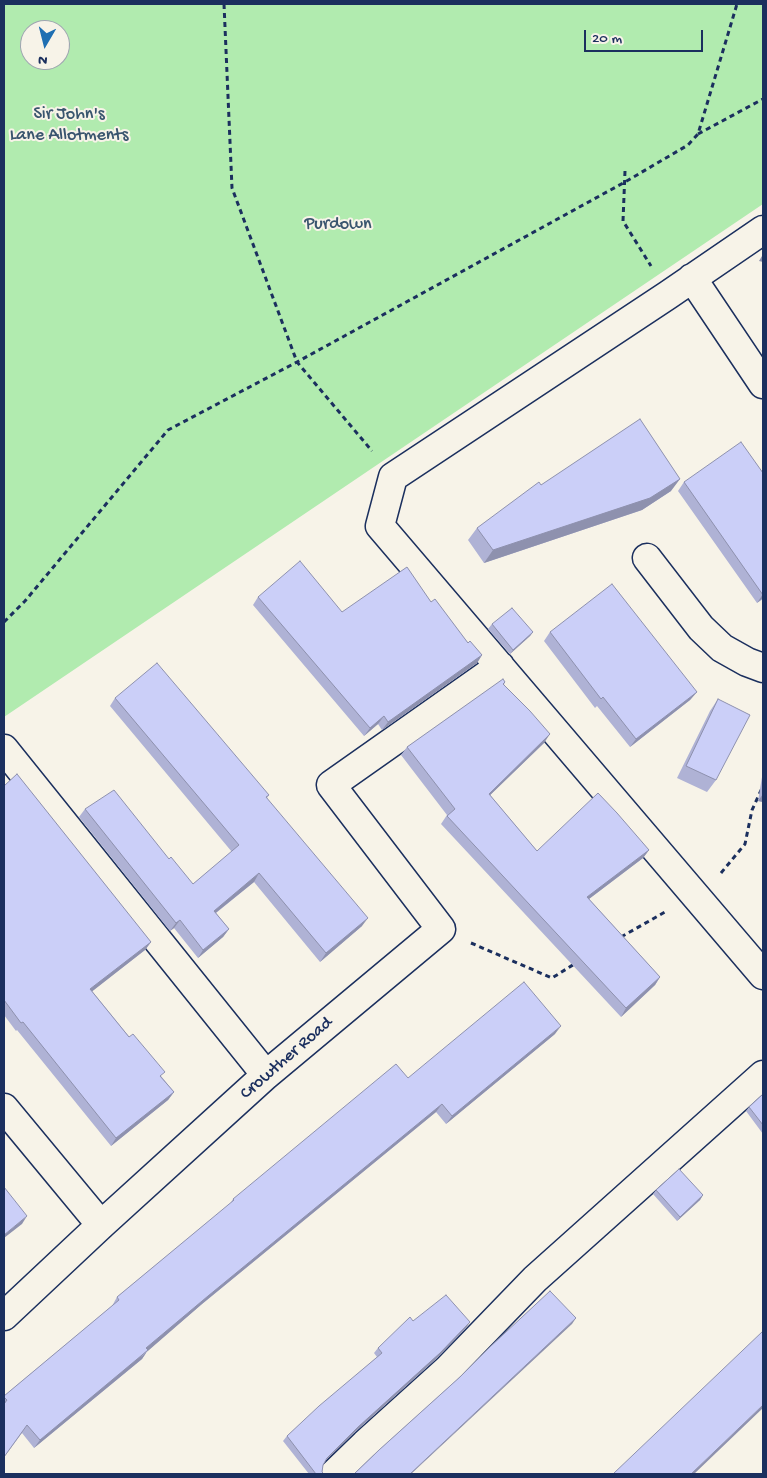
<!DOCTYPE html>
<style>
body{margin:0}
#map{position:relative;width:767px;height:1478px;overflow:hidden;background:#f7f3e8;font-family:"Gochi Hand",sans-serif}
canvas{display:block}
.frame{position:absolute;inset:0;border:5px solid #1b2f5e;pointer-events:none}
.north{position:absolute;left:20px;top:20px;width:50px;height:50px;box-sizing:border-box;background:#f7f3e8;border:1px solid #9fa5b1;border-radius:50%;rotate:188deg;font-size:14px;font-weight:700;line-height:20px;text-align:center;color:#1b2f5e}
.north::after{content:'';display:block;margin:auto;width:18px;height:22px;background:#1f6fb2;clip-path:polygon(50% 0,100% 100%,50% 72%,0 100%)}
.scale{position:absolute;left:584px;top:30px;width:119px;height:22px;box-sizing:border-box;border:2px solid #1b2f5e;border-top:0;padding-left:6px;font-size:15px;line-height:18px;white-space:nowrap;color:#1b2f5e;-webkit-text-stroke:4px #f7f3e8;paint-order:stroke}
</style>
<div id="map">
<canvas width="767" height="1478"></canvas>
<div class="frame"></div>
<div class="north">N</div>
<div class="scale">20 m</div>
</div>
<script>
const c = document.querySelector('canvas').getContext('2d');
c.lineJoin = 'round';
function fillPath(path, color) { c.fillStyle = color; c.fill(path, 'evenodd'); }
const toPath = rows => new Path2D(rows.map(r => 'M' + r).join(''));
function stroke(path, color, width, dash) { c.strokeStyle = color; c.lineWidth = width; c.lineCap = dash ? 'butt' : 'round'; c.setLineDash(dash || []); c.stroke(path); }
function write(font, color, halo, rows, align = 'center') {
  c.font = font + ' "Gochi Hand",sans-serif'; c.lineWidth = 4; c.setLineDash([]); c.textBaseline = 'middle'; c.strokeStyle = halo; c.fillStyle = color; for (const [text, x, y, turn = 0] of rows) {
    c.save(); c.translate(x, y); c.rotate((+turn || 0) * Math.PI / 180); c.textAlign = isNaN(turn) ? turn : align; if (halo) c.strokeText(text, 0, 0); c.fillText(text, 0, 0); c.restore();
  }
}
fillPath(toPath([
 [4,4,763,4,763,204,4,717],
 [30,30,60,30,60,60,30,60]
]), '#b1ebaf');
const minor = toPath([
 [763,230,668,295,393,477,380,526,763,975],
 [692,278,763,384],
 [647,558,701,628,722,648,747,662,763,668],
 [4,749,266,1075],
 [4,1108,101,1225],
 [4,1316,101,1225,266,1075,441,929,331,785,500,666],
 [334,1474,365,1444,447,1370,535,1279,763,1075]
]);
stroke(minor, '#1b2f5e', 31);
stroke(toPath([
 [224,4,232,188,297,362,372,451],
 [698,134,763,99],
 [625,171,623,221,651,266],
 [4,622,25,601,168,430,297,362,625,182,688,145,698,134,737,4],
 [721,873,745,844,752,810,763,786],
 [621,937,665,912],
 [471,943,552,978,576,963]
]), '#1b2f5e', 3, [5, 4]);
stroke(minor, '#f7f3e8', 28);
fillPath(toPath([
 [763,473,763,599,757,603,678,491,684,482],
 [541,485,671,491,642,510,484,563,468,540,477,528],
 [258,597,342,612,431,602,468,643,482,655,477,663,382,730,378,724,364,736,253,605],
 [492,624,533,632,530,636,510,654,488,629],
 [550,632,697,692,690,700,630,747,597,706,595,708,544,641],
 [505,682,504,685,544,743,490,795,537,851,649,850,643,858,589,899,660,977,655,985,621,1017,441,824,447,815,401,755,407,747],
 [115,698,269,795,267,798,362,926,320,962,254,882,216,913,229,929,223,937,198,958,174,928,170,931,79,817,85,809,169,859,193,884,232,852,110,706],
 [718,699,716,780,707,792,677,778,710,711],
 [763,771,763,802,758,801],
 [4,786,151,942,145,950,92,991,174,1092,168,1100,111,1146,17,1030,16,1031,4,1015],
 [555,1034,446,1124,436,1112,202,1304,148,1350,142,1359,34,1448,22,1433,4,1457,4,1396,112,1306,117,1297,230,1204,233,1199,408,1078],
 [763,1094,763,1134,746,1111,749,1107],
 [656,1190,703,1195,700,1200,677,1221,653,1194],
 [413,1321,466,1328,436,1359,355,1432,324,1462,323,1465,322,1472,324,1474,309,1474,283,1441,287,1436,377,1357,374,1353,378,1348]
]), '#afb2d5');
fillPath(toPath([
 [762,256,763,257,763,262,759,261],
 [680,479,671,491,642,510,484,563,493,550],
 [763,594,763,598,757,603],
 [533,632,530,636,510,654,513,650],
 [482,655,477,663,382,730,388,722],
 [697,692,690,700,630,747,636,739],
 [384,716,378,724,364,736,370,728],
 [550,734,544,743,483,802,489,794],
 [763,794,763,802,758,801],
 [649,850,643,858,581,905,587,897],
 [259,873,254,882,208,919,214,911],
 [368,918,362,926,320,962,326,953],
 [180,920,174,928,170,931,176,923],
 [229,929,223,937,198,958,203,950],
 [151,942,145,950,85,997,90,989],
 [660,977,655,985,621,1017,626,1008],
 [561,1026,555,1034,446,1124,452,1116],
 [174,1092,168,1100,111,1146,116,1138],
 [442,1104,436,1112,202,1304,141,1357,146,1348,208,1296],
 [703,1195,700,1200,677,1221,680,1217],
 [27,1216,22,1224,4,1238,4,1235],
 [576,1318,572,1324,411,1474,410,1474],
 [470,1322,466,1328,436,1359,355,1432,323,1463,327,1458,358,1427],
 [148,1350,142,1359,34,1448,40,1440],
 [763,1405,763,1408,694,1474,691,1474]
]), '#8e91ae');
const building = toPath([
 [640,419,680,479,650,498,493,550,477,528,539,482,541,485,640,419],
 [741,442,763,473,763,595,684,482,741,442],
 [300,561,342,612,407,567,431,602,435,599,468,643,470,641,482,655,388,722,384,716,370,728,258,597,300,561],
 [612,584,697,692,636,739,603,697,601,699,550,632,612,584],
 [512,608,533,632,513,650,492,624,512,608],
 [157,663,269,795,266,797,368,918,326,953,259,873,214,911,229,929,203,950,180,920,176,923,85,809,114,790,169,859,171,857,193,884,239,845,115,698,157,663],
 [503,679,505,682,503,684,530,711,550,734,489,794,537,851,598,793,617,813,649,850,587,897,660,977,626,1008,447,816,455,809,407,747,503,679],
 [718,699,750,715,716,780,686,766,718,699],
 [17,774,151,942,90,989,129,1037,133,1034,165,1072,160,1076,174,1092,116,1138,23,1022,21,1023,4,1000,4,786,17,774],
 [524,982,561,1026,452,1116,442,1104,208,1296,146,1348,148,1350,40,1440,27,1425,4,1457,4,1404,7,1400,4,1397,4,1396,119,1300,117,1297,234,1200,233,1199,396,1064,408,1078,524,982],
 [763,1094,763,1125,749,1107,763,1094],
 [679,1169,703,1195,680,1217,656,1190,679,1169],
 [4,1187,27,1216,4,1235,4,1187],
 [550,1291,576,1318,410,1474,354,1474,379,1450,461,1376,491,1346,550,1291],
 [446,1295,470,1322,440,1353,358,1427,327,1458,323,1465,322,1472,324,1474,316,1474,287,1436,319,1406,382,1353,378,1348,410,1317,413,1321,446,1295],
 [763,1331,763,1405,691,1474,613,1474,763,1331]
]);
fillPath(building, '#cbcff8');
stroke(building, '#8e91ae', 1);
write('18px', '#39556e', '#f7f3e8', [
 ["Sir John's",69,115],
 ["Lane Allotments",69,136],
 ["Purdown",338,225]
]);
write('18px', '#1b2f5e', '#f7f3e8', [
 ["Crowther Road",287,1059,-41]
]);
</script>
